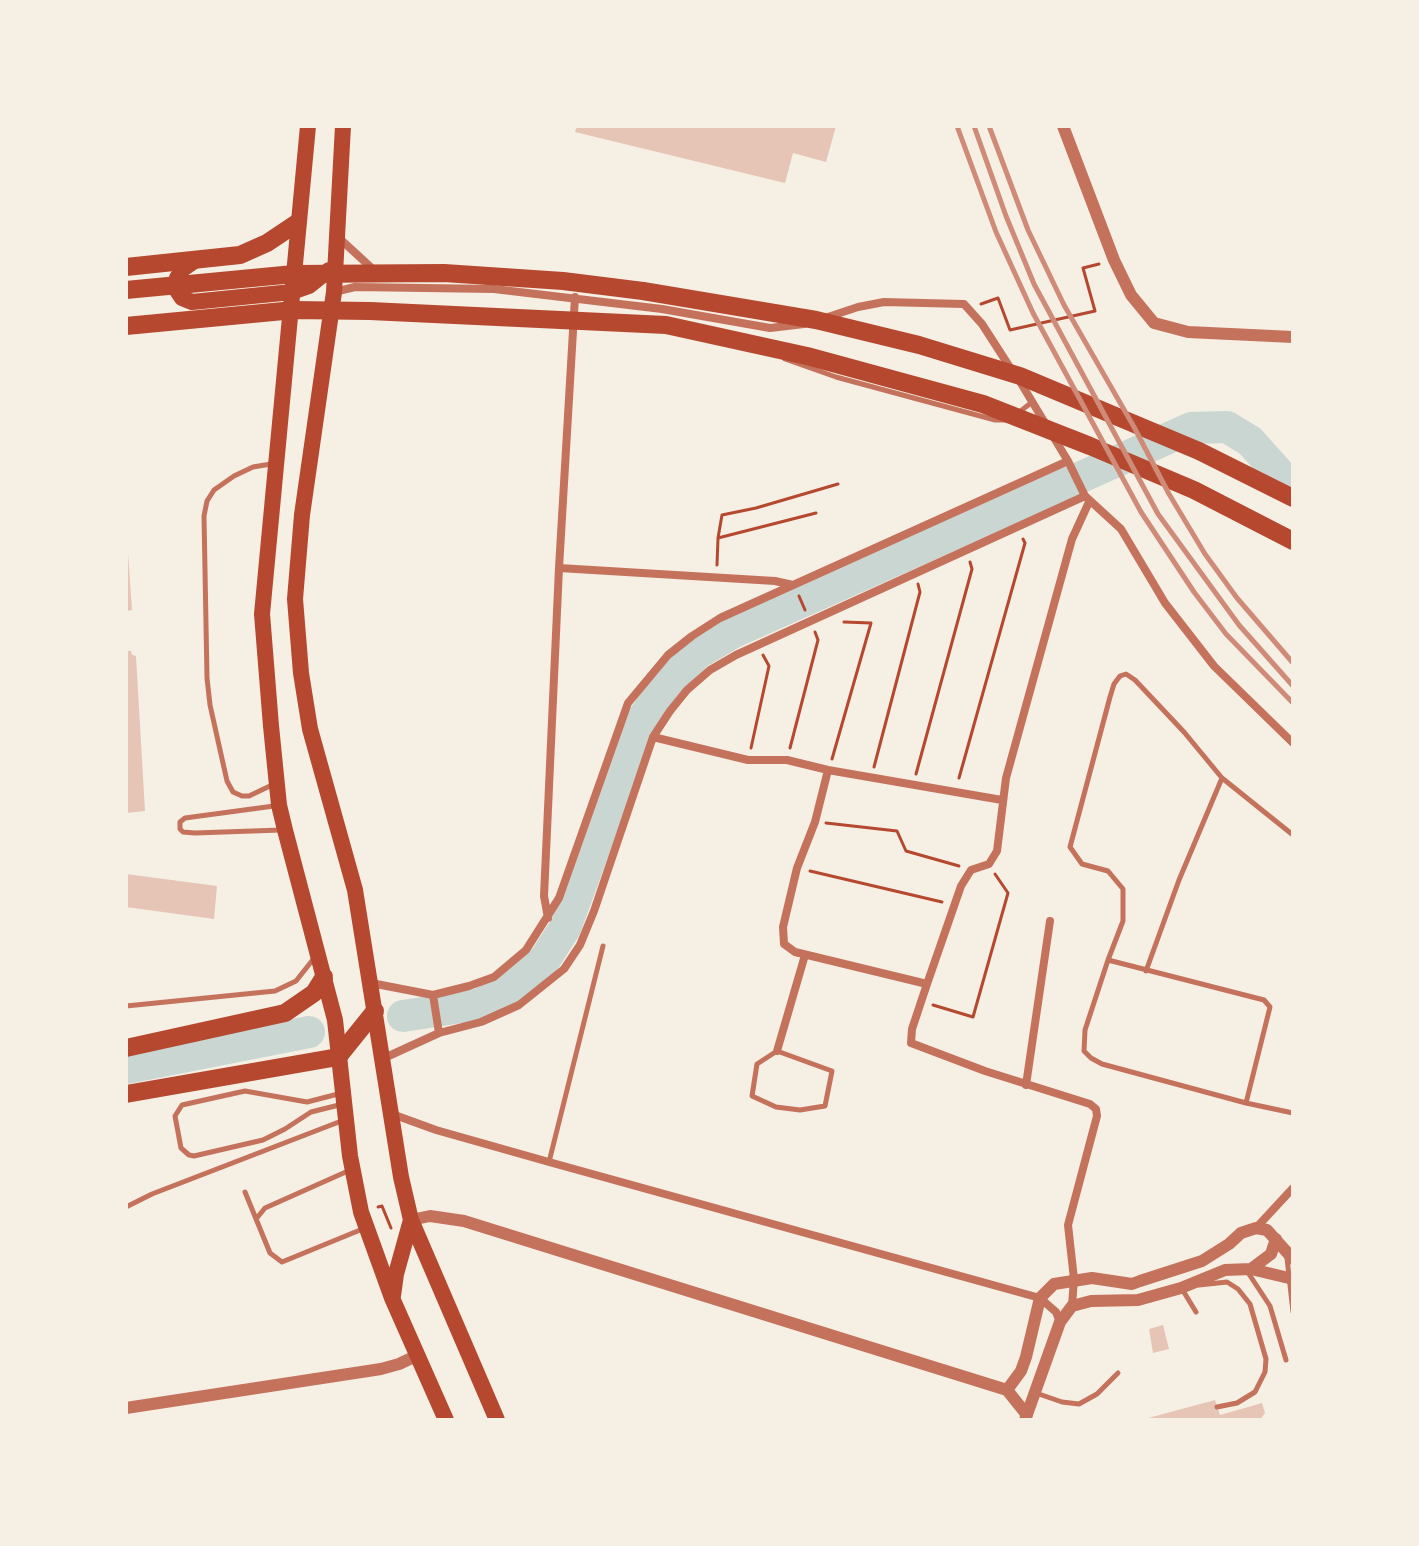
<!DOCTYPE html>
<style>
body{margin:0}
#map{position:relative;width:1419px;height:1546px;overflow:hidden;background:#f6efe4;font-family:Jost,sans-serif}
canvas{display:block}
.frame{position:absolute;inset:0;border:128px solid #f6efe4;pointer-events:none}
</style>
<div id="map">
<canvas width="1419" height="1546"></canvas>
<div class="frame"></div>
</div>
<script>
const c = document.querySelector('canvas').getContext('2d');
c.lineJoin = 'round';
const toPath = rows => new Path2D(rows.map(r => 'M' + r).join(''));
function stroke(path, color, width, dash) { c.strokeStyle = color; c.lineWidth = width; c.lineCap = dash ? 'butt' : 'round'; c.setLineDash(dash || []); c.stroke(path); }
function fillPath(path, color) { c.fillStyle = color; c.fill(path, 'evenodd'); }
stroke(toPath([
 [403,1016,481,1004,516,984,545,959,565,928,640,723,665,685,698,653,734,632,1191,428,1227,427,1250,441,1293,489],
 [126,1068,309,1032]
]), '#c9d6d2', 32);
fillPath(toPath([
 [577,126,836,126,826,162,793,153,785,183,575,132],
 [126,553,128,553,132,610,126,611],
 [126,651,131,651,132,655,136,656,145,811,126,813],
 [126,874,217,886,214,919,126,907],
 [1163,1325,1169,1349,1153,1353,1149,1329],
 [1215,1400,1220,1415,1262,1403,1265,1413,1260,1420,1141,1420]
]), '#e6c5b7');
stroke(toPath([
 [981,304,998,298,1010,330,1095,311,1083,268,1099,264],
 [718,538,816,513],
 [717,565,718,538,722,515,756,508,838,484],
 [799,596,805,610],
 [751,748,769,666,763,655],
 [790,748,818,640,815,632],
 [832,759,871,623,844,622],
 [874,767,920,592,918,584],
 [916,774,972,569,970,562],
 [959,778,1025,543,1023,539],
 [826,823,897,831,906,851,959,866],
 [810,871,942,902],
 [933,1005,973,1017,1008,893,995,874],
 [378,1207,382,1206,391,1228]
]), '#b5482f', 3);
stroke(toPath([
 [785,359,836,377,995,420,1009,420],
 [1017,414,1032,402],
 [271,464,253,467,234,476,214,490,207,501,204,516,207,678,210,705,227,781,233,792,242,796,249,796,272,785],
 [274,806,185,818,180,822,180,829,183,832,195,833,281,830],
 [1108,960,1264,1000,1270,1007,1246,1103,1102,1064,1091,1058,1084,1051,1085,1030,1108,960,1123,921,1123,889,1108,871,1082,864,1070,847,1110,697,1114,684,1120,676,1126,674,1135,680,1184,732,1222,778,1293,835],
 [1146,971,1179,880,1222,778],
 [126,1006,275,991,296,981,315,957],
 [777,1051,832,1071,825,1106,800,1110,776,1107,752,1096,757,1064,777,1051],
 [342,1093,307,1102,245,1091,182,1105,175,1116,181,1148,189,1155,194,1156,263,1140,285,1129,311,1112,343,1104],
 [1246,1103,1293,1113],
 [549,1162,603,946],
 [245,1192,270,1253,282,1262,365,1228],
 [126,1207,152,1194,344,1120],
 [256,1219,265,1208,348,1171],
 [1287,1258,1293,1312],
 [1247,1271,1270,1306,1286,1360],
 [1199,1285,1227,1282,1238,1289,1250,1304,1266,1359,1265,1372,1255,1392,1237,1403,1217,1407],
 [1182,1289,1196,1312],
 [1036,1393,1062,1402,1079,1404,1097,1394,1118,1373]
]), '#c5725c', 5);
stroke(toPath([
 [339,238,376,272],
 [334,292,355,287,494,289,662,309,770,328,804,324],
 [825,318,858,307,884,302,964,304,982,324,1011,369],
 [1019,380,1068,461,1085,496,1121,529,1165,603,1214,666,1293,743],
 [559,568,775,581,793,585],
 [653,737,748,760,787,760,828,770,1002,800],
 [828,770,815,822,797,868,783,927,784,944,795,952,927,984],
 [548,918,544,896,559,568,575,297],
 [371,983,433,995,469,986,494,977,526,950,559,898,628,703,668,655,692,636,720,618,1068,461],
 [433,995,439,1033],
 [777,1051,805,955],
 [382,1059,439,1033,481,1022,519,1005,564,969,580,945,594,911,653,737,670,711,687,690,710,670,736,655,1085,496],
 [1026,1085,1050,921],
 [392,1114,436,1130,549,1162,1040,1298,1056,1312,1060,1322],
 [1256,1228,1293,1188],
 [1072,1306,1074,1279,1068,1225,1097,1116,1096,1109,1090,1104,985,1071,911,1043,912,1029,927,984,961,886,971,870,989,864,997,851,1006,778,1072,539,1089,502]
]), '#c5725c', 8);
stroke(toPath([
 [1063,126,1114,260,1131,295,1154,323,1188,332,1293,337],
 [411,1220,430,1216,464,1221,1007,1390,1027,1415],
 [1251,1269,1293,1279],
 [1007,1390,1021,1371,1026,1357,1040,1298,1054,1284,1092,1278,1132,1284,1140,1281,1202,1261,1229,1244,1241,1233,1256,1228,1267,1230,1293,1259],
 [126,1408,381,1369,399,1364,416,1356],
 [1025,1420,1060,1322,1072,1306,1091,1301,1138,1300,1181,1288,1225,1270,1251,1269,1271,1254,1276,1239]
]), '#c5725c', 12);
stroke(toPath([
 [308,126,262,614,271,726,279,805,285,830,335,1020,350,1156,361,1212,392,1298,446,1420],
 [343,126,334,292,302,515,295,599,301,673,310,729,355,890,401,1177,411,1220,497,1420],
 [196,260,183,269,177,278,176,289,182,298,192,302,292,292,309,286,329,270],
 [393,1296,396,1274,411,1220]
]), '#b5482f', 16);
stroke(toPath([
 [126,267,240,255,267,243,297,223],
 [126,290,294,274,444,273,563,281,643,291,816,320,919,345,1020,376,1199,451,1293,498],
 [126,326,294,310,370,311,666,325,807,356,983,404,1090,446,1194,490,1293,541],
 [126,1048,285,1013,314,993,324,977],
 [126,1094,338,1057,375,1011]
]), '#b5482f', 18);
stroke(toPath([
 [957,126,996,232,1033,313,1141,512,1194,592,1226,634,1293,703],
 [974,126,1006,216,1034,284,1158,514,1239,625,1293,686],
 [989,126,1028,230,1064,305,1134,427,1169,494,1205,554,1237,598,1293,663]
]), '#cf8b77', 5);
</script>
